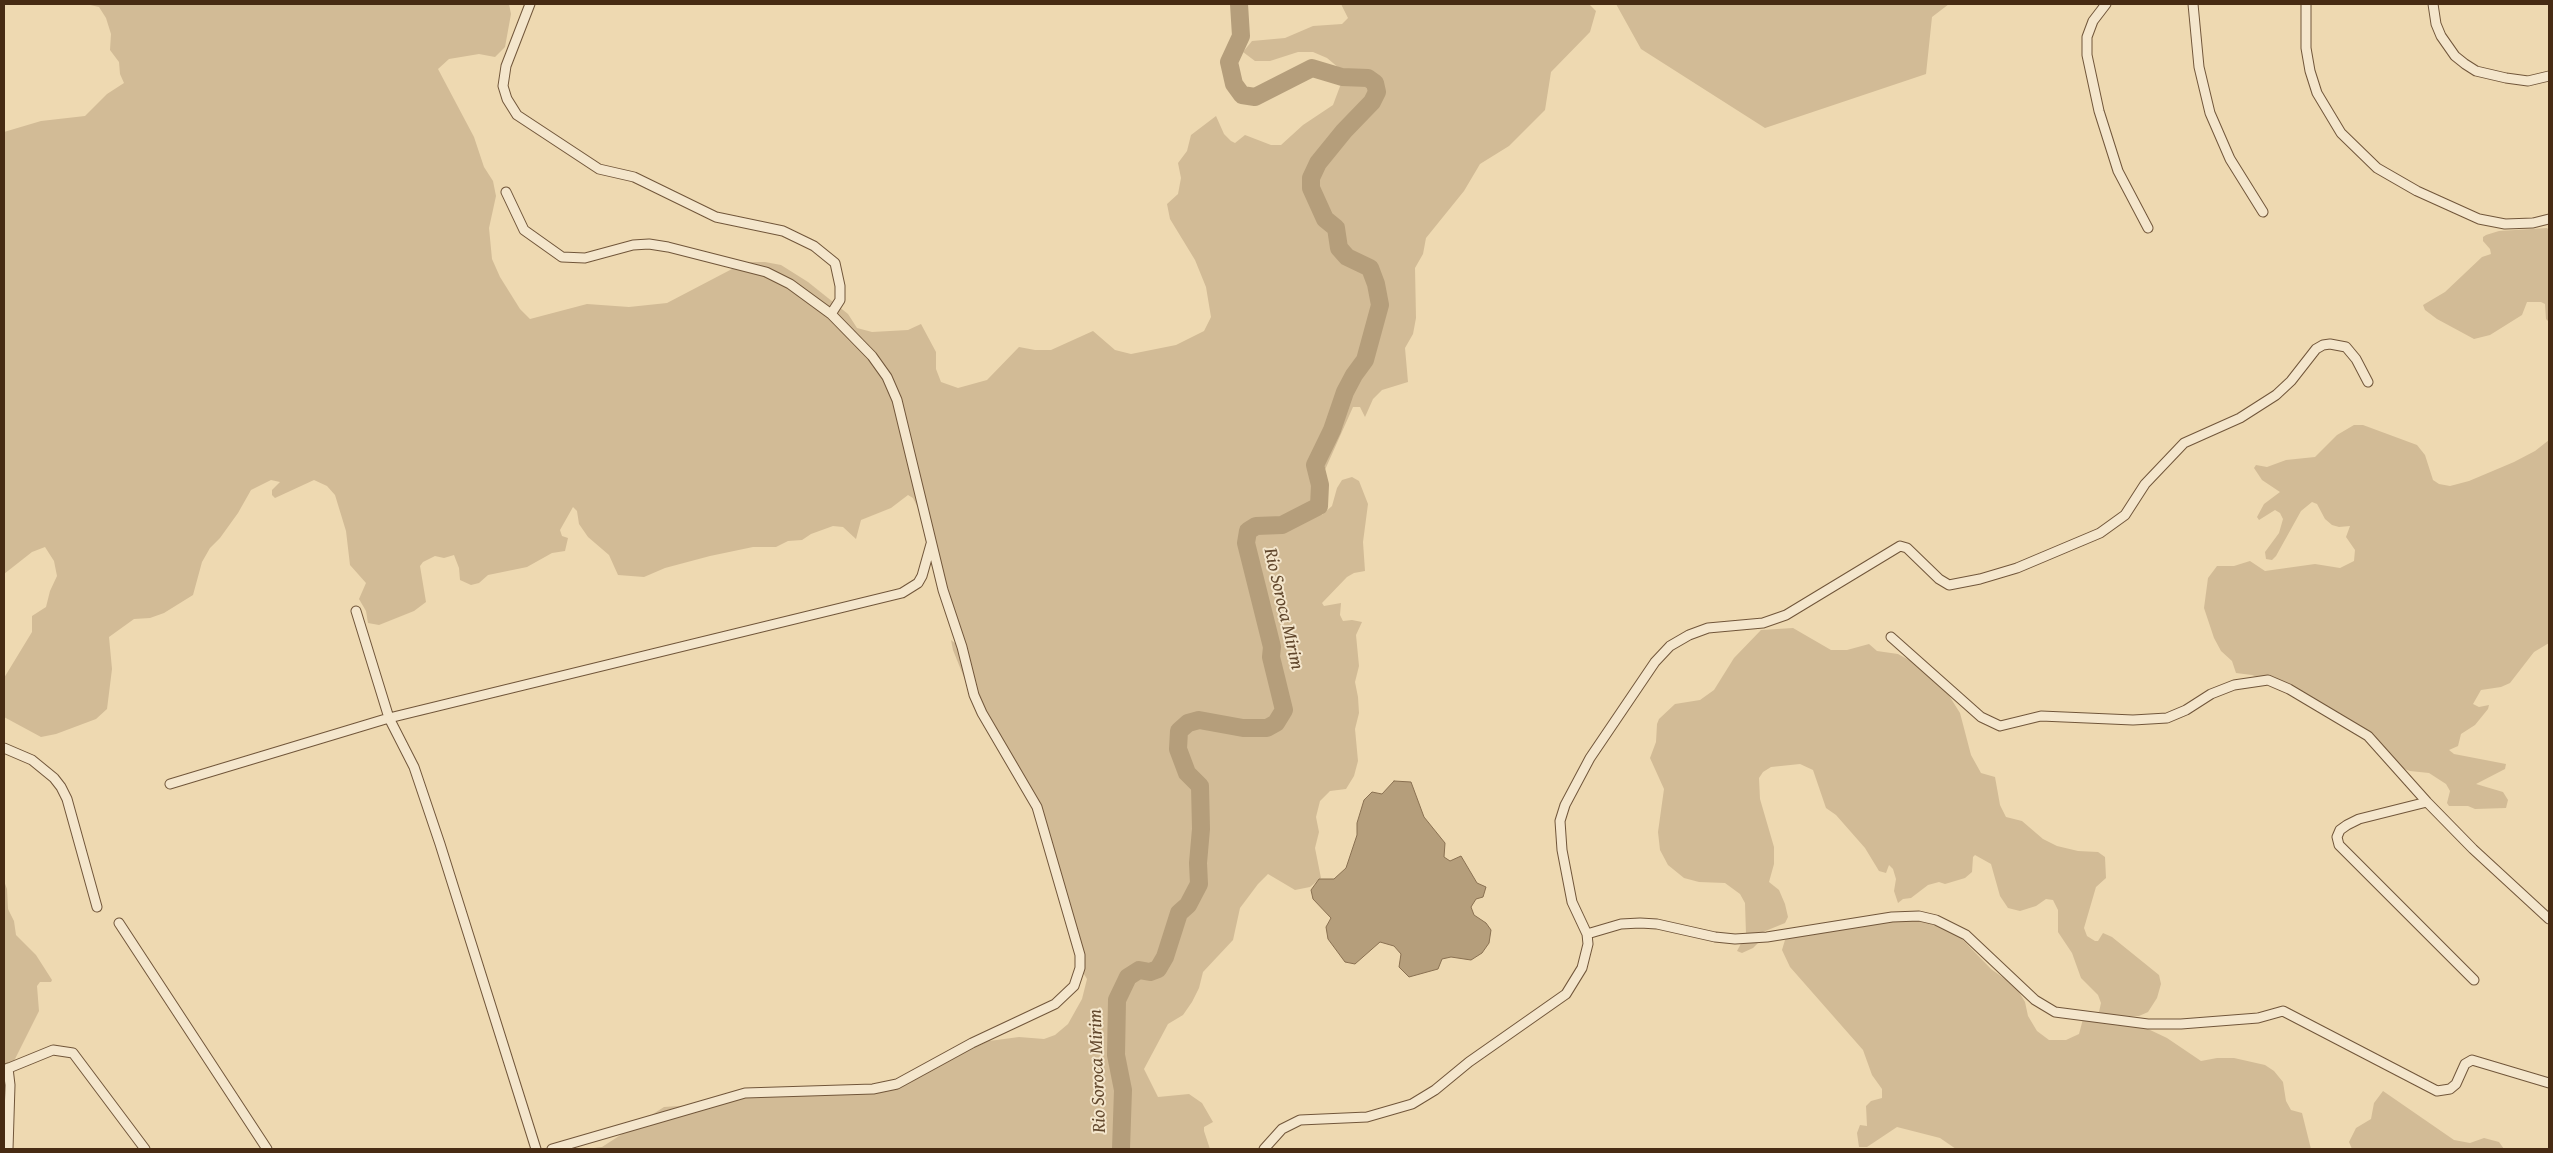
<!DOCTYPE html>
<style>
body{margin:0}
#map{position:relative;width:2553px;height:1153px;overflow:hidden;background:#eed9b1;font-family:"Gentium Book Plus",serif}
canvas{display:block}
.frame{position:absolute;inset:0;border:5px solid #472b13;pointer-events:none}
</style>
<div id="map">
<canvas width="2553" height="1153"></canvas>
<div class="frame"></div>
</div>
<script>
const c = document.querySelector('canvas').getContext('2d');
c.lineJoin = 'round';
function fillPath(path, color) { c.fillStyle = color; c.fill(path, 'evenodd'); }
const toPath = rows => new Path2D(rows.map(r => 'M' + r).join(''));
function stroke(path, color, width, dash) { c.strokeStyle = color; c.lineWidth = width; c.lineCap = dash ? 'butt' : 'round'; c.setLineDash(dash || []); c.stroke(path); }
function write(font, color, halo, rows, align = 'center') {
  c.font = font + ' "Gentium Book Plus",serif'; c.lineWidth = 4; c.setLineDash([]); c.textBaseline = 'middle'; c.strokeStyle = halo; c.fillStyle = color; for (const [text, x, y, turn = 0] of rows) {
    c.save(); c.translate(x, y); c.rotate((+turn || 0) * Math.PI / 180); c.textAlign = isNaN(turn) ? turn : align; if (halo) c.strokeText(text, 0, 0); c.fillText(text, 0, 0); c.restore();
  }
}
fillPath(toPath([
 [86,4,509,4,511,14,505,47,495,57,479,54,449,59,438,69,474,137,484,167,493,181,496,196,489,228,492,259,500,277,520,309,530,319,587,304,629,307,667,303,732,269,748,262,765,262,781,265,808,282,848,314,857,328,872,332,908,330,921,324,936,352,936,369,941,382,958,388,987,380,1019,347,1035,350,1051,350,1093,331,1115,350,1131,354,1176,345,1204,331,1211,317,1206,287,1195,260,1170,219,1167,204,1178,194,1181,178,1178,163,1187,151,1191,135,1216,116,1224,134,1231,141,1235,143,1245,135,1271,145,1281,145,1303,125,1333,105,1345,73,1327,58,1313,52,1298,52,1270,61,1255,61,1243,52,1252,41,1285,38,1313,26,1342,24,1348,18,1341,4,1589,4,1596,11,1590,32,1551,72,1545,110,1509,146,1480,164,1464,191,1426,238,1423,254,1415,268,1416,318,1413,334,1405,348,1408,382,1382,390,1373,399,1365,417,1360,407,1353,407,1324,472,1319,511,1322,515,1332,506,1337,488,1342,480,1352,477,1359,481,1368,504,1363,542,1365,571,1354,573,1347,577,1322,603,1324,606,1341,603,1340,615,1343,621,1352,620,1362,622,1356,635,1359,666,1355,682,1358,697,1359,713,1355,729,1358,761,1354,776,1346,789,1330,791,1320,801,1316,817,1319,832,1315,848,1321,878,1310,887,1295,890,1268,874,1258,884,1240,908,1233,940,1203,972,1199,988,1192,1002,1183,1015,1168,1024,1144,1069,1158,1097,1189,1094,1202,1103,1213,1122,1204,1127,1204,1131,1210,1149,586,1149,602,1147,664,1107,693,1105,785,1089,876,1092,989,1041,1019,1037,1044,1039,1055,1035,1068,1024,1082,999,1087,979,1079,966,1070,940,1037,804,969,690,953,650,951,640,955,643,957,641,942,586,931,564,919,510,913,498,908,495,891,508,861,520,856,539,843,527,833,526,811,534,802,540,788,541,776,547,753,547,710,556,665,568,644,577,618,575,609,555,588,537,579,524,577,511,573,507,560,530,562,536,568,538,565,551,552,553,527,567,488,575,479,583,471,585,460,580,459,568,454,555,444,558,435,556,423,562,420,566,426,602,414,611,379,625,368,623,366,611,359,599,366,583,350,565,346,531,335,495,327,486,314,480,275,498,272,495,272,490,280,482,271,480,251,490,238,513,220,538,210,548,202,562,193,595,164,613,150,618,134,619,109,637,112,669,107,709,96,719,56,734,41,737,4,717,4,678,32,632,32,616,46,607,50,591,57,576,54,561,45,547,32,552,4,574,4,132,41,121,85,116,107,94,124,83,120,74,119,62,110,50,111,34,106,18,99,7],
 [1616,4,1949,4,1932,17,1926,74,1765,128,1641,49],
 [2547,228,2549,230,2549,322,2546,319,2545,304,2541,302,2527,302,2522,315,2490,335,2474,339,2437,319,2425,310,2423,305,2445,292,2482,257,2491,254,2490,249,2483,241,2483,237,2486,235,2499,231],
 [2354,425,2363,425,2417,445,2425,455,2433,480,2439,484,2450,486,2469,481,2514,462,2535,451,2549,440,2549,643,2534,652,2510,683,2501,687,2481,690,2473,704,2479,707,2489,705,2488,709,2475,725,2461,734,2458,746,2449,750,2454,754,2506,764,2505,769,2476,784,2503,792,2508,800,2506,808,2475,809,2468,806,2449,806,2447,803,2450,791,2446,784,2429,773,2410,771,2399,767,2372,742,2298,693,2252,675,2236,673,2232,661,2221,651,2214,638,2204,608,2208,578,2217,566,2234,566,2250,561,2265,571,2315,564,2340,568,2354,561,2355,550,2346,537,2350,526,2339,527,2332,525,2325,519,2317,504,2312,502,2301,511,2276,556,2272,560,2266,559,2265,552,2279,533,2283,519,2280,513,2275,510,2259,520,2257,517,2264,504,2280,492,2262,480,2254,468,2256,465,2267,467,2286,460,2315,457,2337,435],
 [1793,628,1831,650,1847,650,1869,644,1877,651,1898,654,1920,666,1943,686,1960,713,1971,755,1981,773,1995,777,2000,805,2006,817,2022,821,2043,839,2057,846,2078,851,2098,852,2105,857,2106,878,2096,887,2084,928,2087,936,2095,941,2098,941,2103,933,2112,937,2159,975,2161,984,2157,998,2148,1012,2139,1016,2117,1017,2099,1012,2101,1003,2098,995,2081,978,2072,953,2058,932,2058,910,2053,900,2046,899,2036,906,2020,911,2008,908,2000,896,1991,864,1975,855,1973,857,1972,872,1965,878,1945,884,1939,882,1928,885,1911,898,1903,899,1898,903,1894,891,1896,879,1893,869,1889,865,1886,873,1879,871,1865,848,1836,815,1826,808,1813,770,1800,764,1771,767,1763,772,1759,778,1760,799,1774,847,1774,864,1769,882,1779,890,1785,904,1788,917,1785,923,1763,932,1758,943,1753,948,1742,953,1737,951,1746,934,1745,903,1740,894,1725,883,1699,882,1684,878,1668,865,1660,850,1658,832,1664,789,1650,758,1656,742,1657,724,1659,719,1675,704,1700,700,1714,690,1734,658,1761,630],
 [4,881,7,889,8,909,14,921,16,935,36,955,52,980,51,982,40,982,37,986,39,1011,12,1065,4,1066],
 [1919,918,1933,925,1949,929,1961,938,1991,969,2016,987,2025,1002,2028,1016,2037,1031,2049,1040,2066,1040,2079,1034,2083,1019,2114,1023,2148,1029,2167,1038,2201,1061,2217,1058,2234,1058,2265,1065,2274,1071,2283,1082,2286,1101,2291,1110,2302,1113,2311,1149,1956,1149,1940,1138,1897,1127,1867,1147,1859,1147,1857,1133,1860,1125,1867,1126,1866,1106,1871,1101,1882,1098,1882,1089,1872,1075,1863,1050,1790,967,1782,950,1785,940,1794,934],
 [2383,1091,2454,1140,2470,1143,2484,1138,2499,1142,2504,1149,2352,1149,2349,1142,2356,1128,2371,1119,2374,1103]
]), '#d2bb96');
const water = toPath([
 [1394,781,1411,782,1424,817,1445,843,1444,857,1450,861,1461,856,1477,883,1486,887,1483,897,1476,899,1471,907,1474,915,1486,923,1491,930,1489,943,1482,953,1471,960,1451,957,1442,959,1438,969,1409,977,1399,967,1401,954,1394,946,1380,942,1355,964,1345,962,1328,939,1326,927,1331,918,1313,899,1311,890,1319,879,1334,879,1346,868,1357,835,1357,823,1364,800,1372,792,1382,794,1394,781]
]);
fillPath(water, '#b59e7b');
stroke(water, '#897051', 1);
stroke(toPath([
 [1121,1149,1123,1090,1116,1055,1117,1000,1128,977,1139,970,1150,972,1158,969,1165,957,1179,913,1188,905,1199,884,1198,863,1201,829,1200,786,1187,773,1178,749,1179,731,1188,723,1199,720,1243,728,1267,728,1276,723,1284,710,1271,657,1272,647,1246,543,1248,531,1256,526,1282,525,1319,506,1320,485,1315,465,1332,430,1345,392,1354,375,1365,360,1380,305,1376,284,1370,268,1347,257,1339,248,1336,228,1325,219,1311,188,1311,178,1318,163,1344,131,1372,102,1377,92,1375,83,1368,78,1342,77,1312,68,1255,97,1242,95,1234,84,1229,62,1241,36,1239,4]
]), '#b59e7b', 18);
const street = toPath([
 [530,4,506,66,503,86,507,99,517,115,599,169,634,177,716,217,783,231,814,246,835,263,840,286,840,300,831,314],
 [2106,4,2093,21,2087,37,2087,55,2099,111,2118,171,2148,228],
 [2193,4,2199,67,2210,113,2230,159,2263,212],
 [2306,4,2306,48,2310,71,2317,93,2341,133,2377,168,2417,191,2479,219,2505,224,2533,223,2549,219],
 [2433,4,2436,24,2441,36,2455,56,2465,64,2476,71,2506,78,2528,81,2549,76],
 [506,192,524,230,562,257,585,258,633,245,649,244,668,247,766,272,790,284,831,314,872,356,887,377,897,400,943,590,962,647,974,695,982,713,1037,807,1080,955,1080,968,1074,986,1055,1004,972,1043,897,1084,873,1089,745,1093,552,1149],
 [356,611,389,718,414,767,440,844,536,1149],
 [1891,637,1981,717,2000,726,2041,716,2133,720,2167,718,2186,710,2211,694,2234,685,2268,680,2289,689,2368,736,2427,802,2473,849,2549,919],
 [4,748,32,760,54,778,61,787,67,799,97,907],
 [170,784,389,718,902,593,918,583,922,576,931,544],
 [2427,802,2359,819,2347,825,2340,830,2337,837,2339,845,2474,980],
 [119,923,267,1149],
 [1587,934,1621,924,1640,923,1657,924,1715,937,1735,939,1767,937,1892,917,1919,916,1936,920,1966,935,2035,1000,2055,1012,2148,1024,2181,1024,2258,1018,2283,1011,2437,1091,2450,1089,2456,1084,2465,1064,2472,1060,2549,1083],
 [8,1068,10,1085,8,1149],
 [4,1070,53,1050,73,1053,145,1149],
 [1264,1149,1282,1129,1300,1120,1367,1117,1412,1104,1435,1090,1469,1062,1566,994,1582,968,1588,944,1587,934,1572,902,1562,850,1560,821,1565,805,1590,758,1655,662,1670,646,1689,635,1708,628,1763,623,1786,615,1900,546,1907,548,1939,579,1949,585,1980,579,2017,568,2100,533,2125,515,2145,484,2184,443,2240,418,2276,395,2291,381,2316,349,2323,345,2330,344,2346,347,2356,359,2368,382]
]);
stroke(street, '#71563a', 11);
stroke(street, '#f4e6cc', 9);
write('italic 19px', '#62482d', '#f4e6cc', [
 ["Rio Soroca Mirim",1283,609,77],
 ["Rio Soroca Mirim",1098,1071,-92]
]);
</script>
